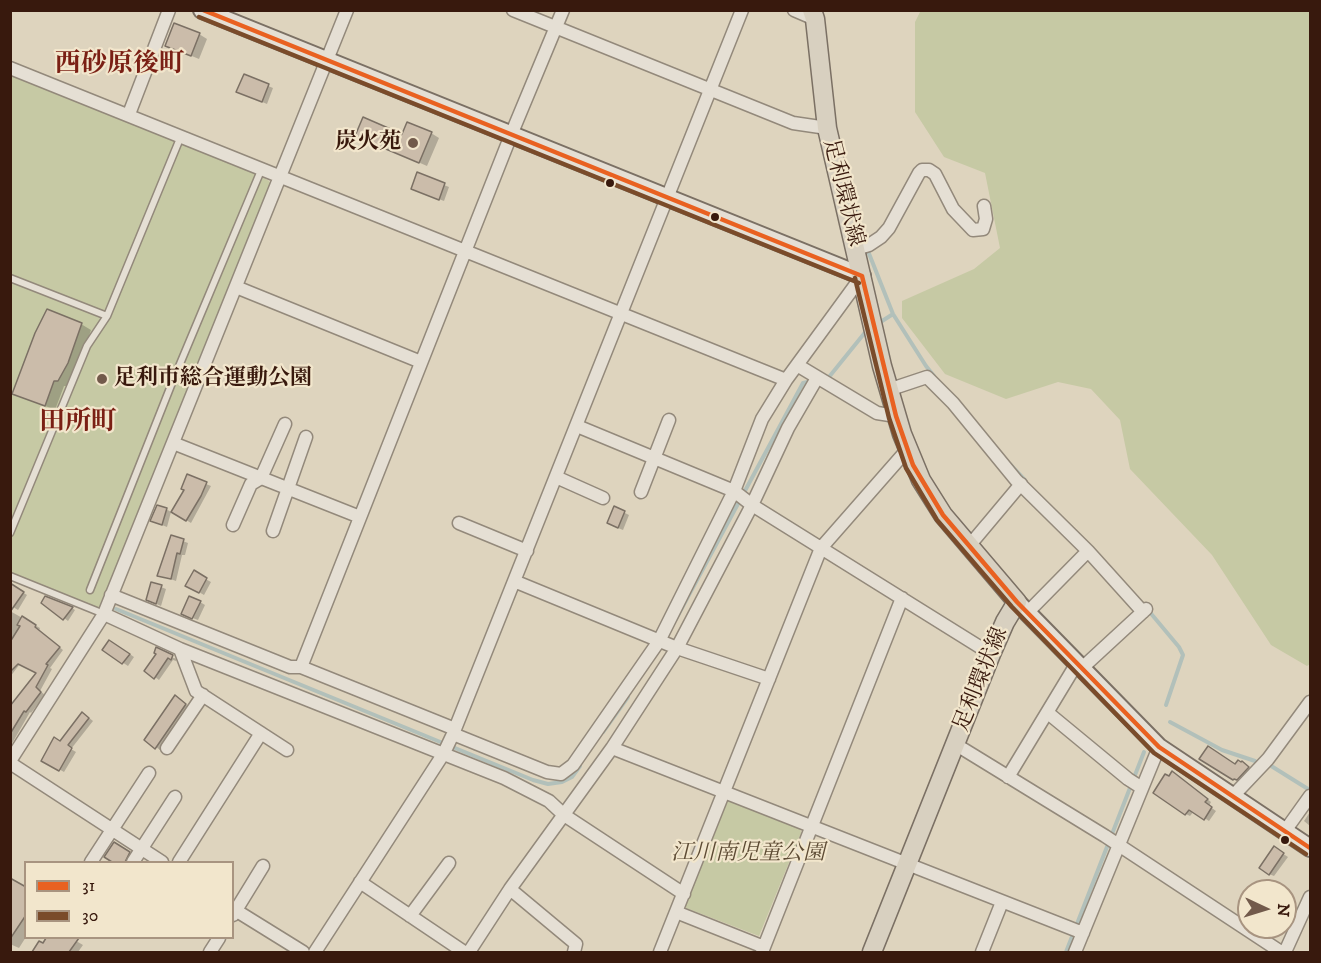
<!DOCTYPE html>
<meta charset="utf-8">
<style>
body{margin:0}
#map{position:relative;width:1321px;height:963px;overflow:hidden;background:#ded4be;font-family:"IM FELL DW Pica",serif}
canvas{display:block}
.frame{position:absolute;inset:0;border:12px solid #38190d;pointer-events:none}
.legend{position:absolute;left:24px;top:861px;width:210px;height:78px;box-sizing:border-box;background:#f2e6cc;border:2px solid #a89480;margin:0;padding:8px 10px;list-style:none;font-size:18px;color:#38190d}
.legend li{display:flex;align-items:center;gap:12px;height:30px}
.legend b{width:30px;border:2px solid #a89480}
.north{position:absolute;left:1237px;top:879px;width:60px;height:60px;box-sizing:border-box;background:#f2e6cc;border:2px solid #a89480;border-radius:50%;rotate:94deg;font-size:16px;font-weight:700;line-height:24px;text-align:center;color:#38190d}
.north::after{content:'';display:block;margin:auto;width:21px;height:27px;background:#725a4b;clip-path:polygon(50% 0,100% 100%,50% 72%,0 100%)}
</style>
<div id="map">
<canvas width="1321" height="963"></canvas>
<div class="frame"></div>
<ul class="legend">
<li><b style="height:8px;background:#e96121"></b>31</li>
<li><b style="height:8px;background:#7a4b2a"></b>30</li>
</ul>
<div class="north">N</div>
</div>
<script>
const c = document.querySelector('canvas').getContext('2d');
c.lineJoin = 'round';
function fillPath(path, color) { c.fillStyle = color; c.fill(path, 'evenodd'); }
const toPath = rows => new Path2D(rows.map(r => 'M' + r).join(''));
function stroke(path, color, width, dash) { c.strokeStyle = color; c.lineWidth = width; c.lineCap = dash ? 'butt' : 'round'; c.setLineDash(dash || []); c.stroke(path); }
function write(font, color, halo, rows, align = 'center') {
  c.font = font + ' "IM FELL DW Pica","Noto Serif JP",serif'; c.lineWidth = 4.5; c.setLineDash([]); c.textBaseline = 'middle'; c.strokeStyle = halo; c.fillStyle = color; for (const [text, x, y, turn = 0] of rows) {
    c.save(); c.translate(x, y); c.rotate((+turn || 0) * Math.PI / 180); c.textAlign = isNaN(turn) ? turn : align; if (halo) c.strokeText(text, 0, 0); c.fillText(text, 0, 0); c.restore();
  }
}
fillPath(toPath([
 [921,10,1310,11,1310,664,1307,666,1271,645,1212,555,1130,469,1120,420,1091,389,1058,382,1006,399,945,374,902,318,902,301,974,269,1000,248,985,173,944,157,915,112,915,22],
 [11,74,249,169,269,181,271,185,108,591,99,608,11,572],
 [731,800,800,827,801,833,759,936,686,908,685,903,725,802]
]), '#c6c9a4');
fillPath(toPath([
 [199,34,207,39,199,59,175,49],
 [244,76,273,88,267,104,243,94],
 [431,133,439,138,427,166,365,139],
 [417,174,449,187,444,201,417,191],
 [81,324,91,330,78,368,68,386,64,386,55,410,14,393],
 [206,484,211,486,191,523,173,512],
 [615,508,629,515,623,530,613,526],
 [166,509,171,512,167,527,152,521],
 [172,537,188,543,185,555,182,555,176,581,159,575],
 [194,573,211,582,204,595,187,585],
 [11,585,27,595,18,610,10,605],
 [161,587,166,589,161,606,152,602],
 [46,598,72,608,75,610,68,621,43,602],
 [200,602,205,605,198,620,187,616],
 [10,611,40,628,39,631,63,650,50,668,52,669,40,691,45,695,31,713,30,712,10,747,10,708,38,673,32,648,10,677],
 [115,644,134,657,128,666,104,650],
 [158,653,177,659,176,661,173,660,159,680,155,677],
 [180,700,190,708,160,750,156,747],
 [88,717,93,721,71,749,76,752,64,772,43,760],
 [1202,758,1236,766,1242,763,1253,770,1239,782],
 [1177,776,1211,802,1209,806,1216,811,1209,821,1194,811,1190,816,1186,814],
 [1310,812,1310,826,1304,821],
 [114,844,134,856,130,862,109,862],
 [1274,848,1288,857,1274,876,1269,874],
 [10,879,26,888,26,937,19,948,10,944],
 [48,938,71,938,83,945,78,952,34,952,40,943,43,945]
]), '#0003');
stroke(toPath([
 [851,194,864,241,893,314,926,366,934,376],
 [879,323,893,314],
 [825,378,829,377,867,330],
 [1010,464,1025,480],
 [116,609,533,780,548,784,562,782,572,777,580,766],
 [1148,610,1179,647,1183,655,1166,705],
 [676,619,803,383,812,381],
 [1170,722,1222,750,1255,761],
 [603,732,628,697],
 [1268,764,1308,789],
 [1066,952,1144,752]
]), '#b2c0ba', 4);
const building = toPath([
 [174,23,200,33,191,56,165,46,174,23],
 [244,74,269,84,262,102,236,92,244,74],
 [363,117,402,134,407,122,432,132,419,163,355,136,363,117],
 [417,172,445,183,439,200,411,189,417,172],
 [47,309,82,323,68,363,58,381,54,381,45,406,12,394,35,333,47,309],
 [187,474,207,482,201,496,186,521,171,512,184,490,181,489,187,474],
 [157,505,167,508,162,525,150,521,157,505],
 [614,506,625,511,618,528,607,523,614,506],
 [171,535,184,539,180,554,177,553,171,579,157,576,171,535],
 [194,570,207,578,199,593,185,586,194,570],
 [151,582,162,585,156,604,146,600,151,582],
 [10,583,24,592,10,612,10,583],
 [45,596,73,607,63,620,41,603,45,596],
 [189,596,201,601,192,619,181,614,189,596],
 [22,616,36,625,35,627,60,647,46,664,48,665,36,687,41,692,26,712,24,711,10,734,10,706,36,673,18,664,10,672,10,642,20,626,17,625,22,616],
 [109,640,130,654,122,664,102,650,109,640],
 [156,647,173,655,171,660,168,658,154,679,144,671,156,654,154,653,156,647],
 [175,695,186,704,155,749,144,740,175,695],
 [82,712,89,718,68,745,72,748,59,771,41,761,54,737,60,741,82,712],
 [1208,746,1235,764,1238,760,1241,762,1242,761,1249,767,1237,780,1234,779,1233,780,1199,759,1208,746],
 [1172,771,1208,799,1205,802,1212,807,1204,820,1189,810,1185,815,1153,793,1165,774,1169,776,1172,771],
 [114,842,130,852,125,862,112,862,104,857,114,842],
 [1274,846,1284,853,1269,875,1259,868,1274,846],
 [10,878,26,887,26,915,10,939,10,878],
 [46,938,79,938,69,952,32,952,39,941,43,943,46,938]
]);
fillPath(building, '#cbbcaa');
stroke(building, '#7b7064', 1.5);
const lane = toPath([
 [10,278,107,316],
 [10,533,87,346,107,316,181,136],
 [10,576,104,614],
 [90,590,172,383,262,168]
]);
const street = toPath([
 [513,10,793,123,827,128],
 [794,10,815,19],
 [10,68,786,380],
 [129,114,169,10],
 [856,249,869,245,881,237,889,228,919,173,922,170,929,170,935,174,953,209,973,230,983,229,986,219,984,206],
 [236,287,421,362],
 [797,365,877,413,896,416],
 [888,390,927,377,953,403,1016,480,1088,551,1027,613],
 [577,426,734,491,752,505,991,654],
 [173,443,360,517],
 [556,477,603,498],
 [641,492,669,420],
 [459,523,527,551],
 [233,525,251,484,261,478,285,424],
 [273,531,306,437],
 [969,546,1021,484],
 [1088,551,1143,612],
 [514,581,677,648,769,679],
 [111,595,290,667,301,667,455,729],
 [104,614,180,649,504,778,549,801,564,815,684,894],
 [180,649,196,691,287,750],
 [301,667,511,135,563,10],
 [1082,668,1146,609],
 [1048,713,1128,779,1142,788],
 [453,734,547,772,561,774,573,765,659,641,734,491,762,419,786,380,862,276],
 [955,744,1105,836,1281,952],
 [167,748,203,695],
 [612,748,1083,933],
 [10,761,104,614,347,10],
 [10,763,162,862],
 [1008,777,1077,663],
 [1232,797,1268,759,1310,702],
 [1285,831,1310,796],
 [91,862,149,773],
 [133,862,175,797],
 [179,862,261,733],
 [360,882,464,952],
 [510,889,576,944,574,952],
 [232,908,303,952],
 [676,912,764,947],
 [233,915,263,866],
 [410,916,449,863],
 [210,952,219,938],
 [315,952,444,753,453,734,742,10],
 [469,952,510,889,612,748,677,648,752,505,788,428,817,378],
 [660,952,821,548,907,450],
 [762,952,902,598],
 [982,952,1002,902],
 [1075,952,1159,747],
 [1285,952,1310,897]
]);
const secondary = toPath([
 [202,10,862,276],
 [1017,602,1159,747,1310,848]
]);
const primary = toPath([
 [812,10,815,19,827,128,882,366,902,434,921,480,943,515,1017,602,1005,622,991,654,872,952]
]);
stroke(lane, '#93897b', 9);
stroke(street, '#93897b', 15);
stroke(secondary, '#7b7064', 20);
stroke(primary, '#7b7064', 21);
stroke(lane, '#e5dfd4', 6);
stroke(street, '#e5dfd4', 12);
stroke(secondary, '#e5dfd4', 16);
stroke(primary, '#d8d0c0', 18);
stroke(toPath([
 [203,10,862,276],
 [862,276,896,416,913,465,943,515,1017,602,1159,747,1310,848]
]), '#e96121', 4.5);
stroke(toPath([
 [199,17,859,283],
 [855,278,889,418,906,468,937,520,1012,607,1154,753,1306,854]
]), '#7a4b2a', 4.5);
for (const [x, y, r, color] of [
 [413,143,6,"#725a4b"],
 [610,183,5,"#38190d"],
 [715,217,5,"#38190d"],
 [102,379,6,"#725a4b"],
 [1285,840,5,"#38190d"]
]) { const dot = new Path2D(); dot.arc(x, y, r, 0, 2 * Math.PI); c.fillStyle = color; c.fill(dot); stroke(dot, '#f2e6cc', 2); }
write('bold 22px', '#38190d', '#f2e6cc', [
 ["炭火苑",401,143],
 ["足利市総合運動公園",114,379,"left"]
], 'right');
write('22px', '#38190d', '#f2e6cc', [
 ["足利環状線",842,193,76],
 ["足利環状線",982,680,-68]
]);
write('italic 22px', '#5d4b34', '#f2e6cc', [
 ["江川南児童公園",748,854]
]);
write('bold 26px', '#7a1f14', '#f2e6cc', [
 ["西砂原後町",120,66],
 ["田所町",78,424]
]);
</script>
